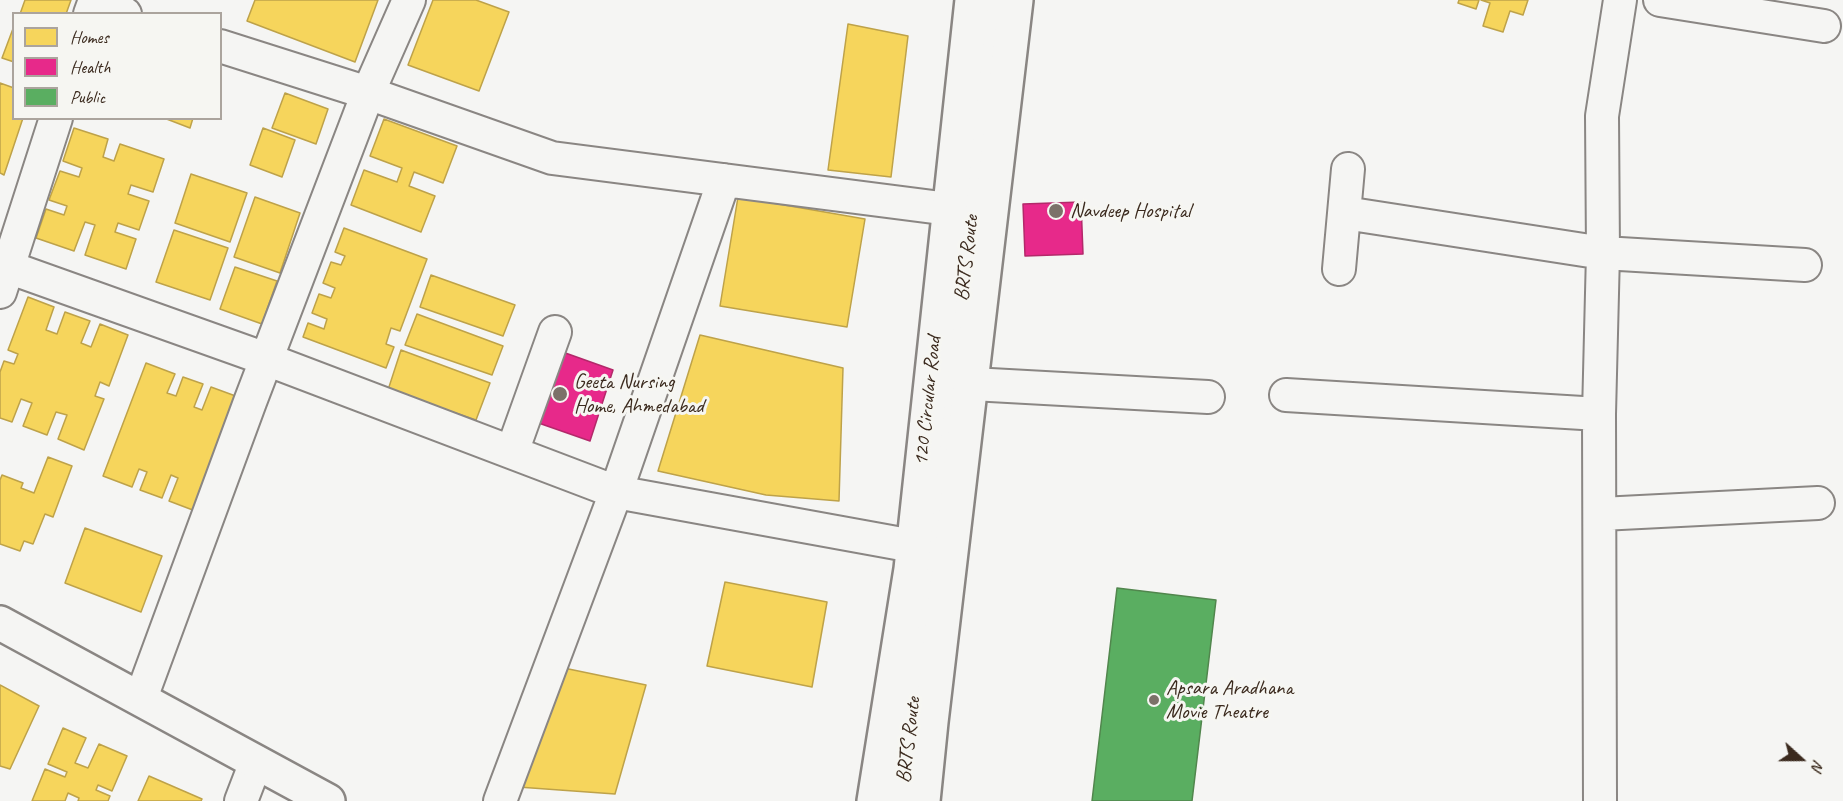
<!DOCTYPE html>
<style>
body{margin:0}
#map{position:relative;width:1843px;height:801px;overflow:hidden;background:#f5f5f3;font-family:Caveat,sans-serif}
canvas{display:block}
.legend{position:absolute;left:12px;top:12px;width:210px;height:108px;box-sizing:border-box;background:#f6f6f2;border:2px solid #aba49d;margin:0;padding:8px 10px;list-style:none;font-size:18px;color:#3b2a1e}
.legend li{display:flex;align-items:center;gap:12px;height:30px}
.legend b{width:30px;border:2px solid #aba49d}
.north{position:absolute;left:1771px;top:729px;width:60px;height:60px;-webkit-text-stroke:4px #f6f6f2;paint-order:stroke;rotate:111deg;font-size:16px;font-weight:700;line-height:24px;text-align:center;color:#3b2a1e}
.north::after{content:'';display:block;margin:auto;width:21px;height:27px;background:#3b2a1e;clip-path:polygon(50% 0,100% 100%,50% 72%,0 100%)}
</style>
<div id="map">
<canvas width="1843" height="801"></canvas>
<ul class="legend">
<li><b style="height:16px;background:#f6d55c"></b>Homes</li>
<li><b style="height:16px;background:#e7298a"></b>Health</li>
<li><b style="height:16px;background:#5aae61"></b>Public</li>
</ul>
<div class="north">N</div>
</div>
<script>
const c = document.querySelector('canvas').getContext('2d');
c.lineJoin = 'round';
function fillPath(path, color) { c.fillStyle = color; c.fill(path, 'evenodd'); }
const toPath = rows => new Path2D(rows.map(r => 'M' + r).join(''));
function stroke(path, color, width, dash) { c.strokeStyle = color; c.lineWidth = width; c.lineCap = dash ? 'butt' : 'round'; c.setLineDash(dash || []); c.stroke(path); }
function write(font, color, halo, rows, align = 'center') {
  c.font = font + ' Caveat,sans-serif'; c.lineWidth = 6; c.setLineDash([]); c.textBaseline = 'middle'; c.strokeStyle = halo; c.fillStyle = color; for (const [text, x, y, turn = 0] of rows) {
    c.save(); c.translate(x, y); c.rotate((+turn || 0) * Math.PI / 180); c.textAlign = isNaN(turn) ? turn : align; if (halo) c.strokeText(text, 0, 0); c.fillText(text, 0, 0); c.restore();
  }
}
const homes = toPath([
 [25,0,71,0,66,14,20,14,25,0],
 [255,0,378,0,355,62,247,21,255,0],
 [433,0,476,0,509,12,479,91,408,65,433,0],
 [1459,0,1479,0,1476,9,1458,3,1459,0],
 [1481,0,1528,0,1523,15,1510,11,1503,32,1483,26,1490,3,1481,0],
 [848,24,908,36,891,177,828,170,848,24],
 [14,26,14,62,2,58,14,26],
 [0,83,14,88,14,118,23,118,4,175,0,173,0,83],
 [285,93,328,109,316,144,272,128,285,93],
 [164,118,193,118,190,128,164,118],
 [384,119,457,146,443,183,414,172,409,186,435,196,421,232,351,205,364,170,397,182,402,168,370,156,384,119],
 [74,128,108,139,103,157,114,161,120,144,164,159,153,192,131,185,128,194,149,201,139,230,118,223,115,232,136,239,126,269,85,255,95,225,85,222,74,251,36,238,46,209,64,215,67,206,49,200,60,171,79,177,82,168,63,161,74,128],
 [263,128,295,140,282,177,250,165,263,128],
 [191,174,247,193,230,242,175,223,191,174],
 [255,197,300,213,280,273,234,257,255,197],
 [738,197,865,219,847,327,720,306,738,197],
 [344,228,427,259,400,331,391,328,386,344,394,347,386,368,303,337,308,323,324,329,327,319,312,313,319,294,331,298,335,288,323,283,331,262,341,265,345,256,335,252,344,228],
 [174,230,228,248,210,300,156,282,174,230],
 [235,267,277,281,262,324,220,309,235,267],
 [431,275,515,305,503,336,420,307,431,275],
 [28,297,54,307,46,330,57,334,65,312,90,321,81,343,91,347,100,324,128,335,109,386,100,382,95,396,104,399,84,450,58,439,67,415,56,412,47,435,23,426,32,403,21,399,12,422,0,418,0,372,4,361,14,364,18,354,8,350,28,297],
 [417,314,503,346,492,375,405,345,417,314],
 [700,335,843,368,839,501,766,495,658,471,700,335],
 [401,350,490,383,476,420,388,390,401,350],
 [146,363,175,374,167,393,176,396,183,377,203,384,194,407,202,410,211,387,241,398,198,512,169,501,178,478,171,475,162,498,140,490,147,472,139,469,132,487,103,476,146,363],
 [48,457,72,466,53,517,45,514,33,544,24,541,20,551,0,544,0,480,2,475,23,483,21,488,34,493,48,457],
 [85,528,162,556,141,612,65,583,85,528],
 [725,582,827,602,812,687,707,666,725,582],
 [559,667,646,685,615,794,518,787,559,667],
 [0,685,39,706,10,769,0,766,0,685],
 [63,728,86,738,75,763,88,768,99,744,127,756,112,791,98,785,96,790,110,796,108,801,78,801,79,798,68,793,65,801,32,801,45,769,65,777,67,772,48,764,63,728],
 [149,776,202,799,201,801,138,801,149,776]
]);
fillPath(homes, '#f6d55c');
stroke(homes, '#bea249', 1.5);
const health = toPath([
 [1081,202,1083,254,1025,256,1023,204,1081,202],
 [557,350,613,370,590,441,530,420,557,350]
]);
fillPath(health, '#e7298a');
stroke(health, '#b3296a', 1.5);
const public = toPath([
 [1117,588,1216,600,1192,801,1092,801,1117,588]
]);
fillPath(public, '#5aae61');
stroke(public, '#51864d', 1.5);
const minor = toPath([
 [1660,0,1824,26],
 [117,11,125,14],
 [90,14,95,0],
 [220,46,368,93,552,158,949,209],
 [1345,213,1603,253,1805,265],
 [8,267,266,359,616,492,913,546],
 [1339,269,1348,169],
 [0,292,56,118],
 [972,384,1208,397],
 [1286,395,1599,414],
 [512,452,555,332],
 [1601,514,1818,503],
 [141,698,250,402,368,93,409,0],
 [241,801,256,762],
 [500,801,616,492,724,180],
 [901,801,948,418,995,0],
 [1600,801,1599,414,1603,253,1602,116,1620,0]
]);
const major = toPath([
 [0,623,328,801],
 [874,801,911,569,972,0],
 [923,801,931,722,1016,0]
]);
stroke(minor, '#8a8683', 36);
stroke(major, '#8a8683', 38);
stroke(minor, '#f5f5f3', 32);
stroke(major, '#f5f5f3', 33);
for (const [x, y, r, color] of [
 [1056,211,8,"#7c7169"],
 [560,394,8,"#7c7169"],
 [1154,700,6,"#7c7169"]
]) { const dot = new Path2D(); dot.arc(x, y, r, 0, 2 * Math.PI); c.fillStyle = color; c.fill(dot); stroke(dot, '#f6f6f2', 2); }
write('21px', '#3b2a1e', '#f6f6f2', [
 ["Navdeep Hospital",1070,211],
 ["Geeta Nursing",574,382],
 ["Home, Ahmedabad",574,406],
 ["Apsara Aradhana",1166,688],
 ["Movie Theatre",1166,712]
], 'left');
write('21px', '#3b2a1e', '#f6f6f2', [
 ["BRTS Route",967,258,-83],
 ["120 Circular Road",928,401,-84],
 ["BRTS Route",909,740,-83]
]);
</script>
